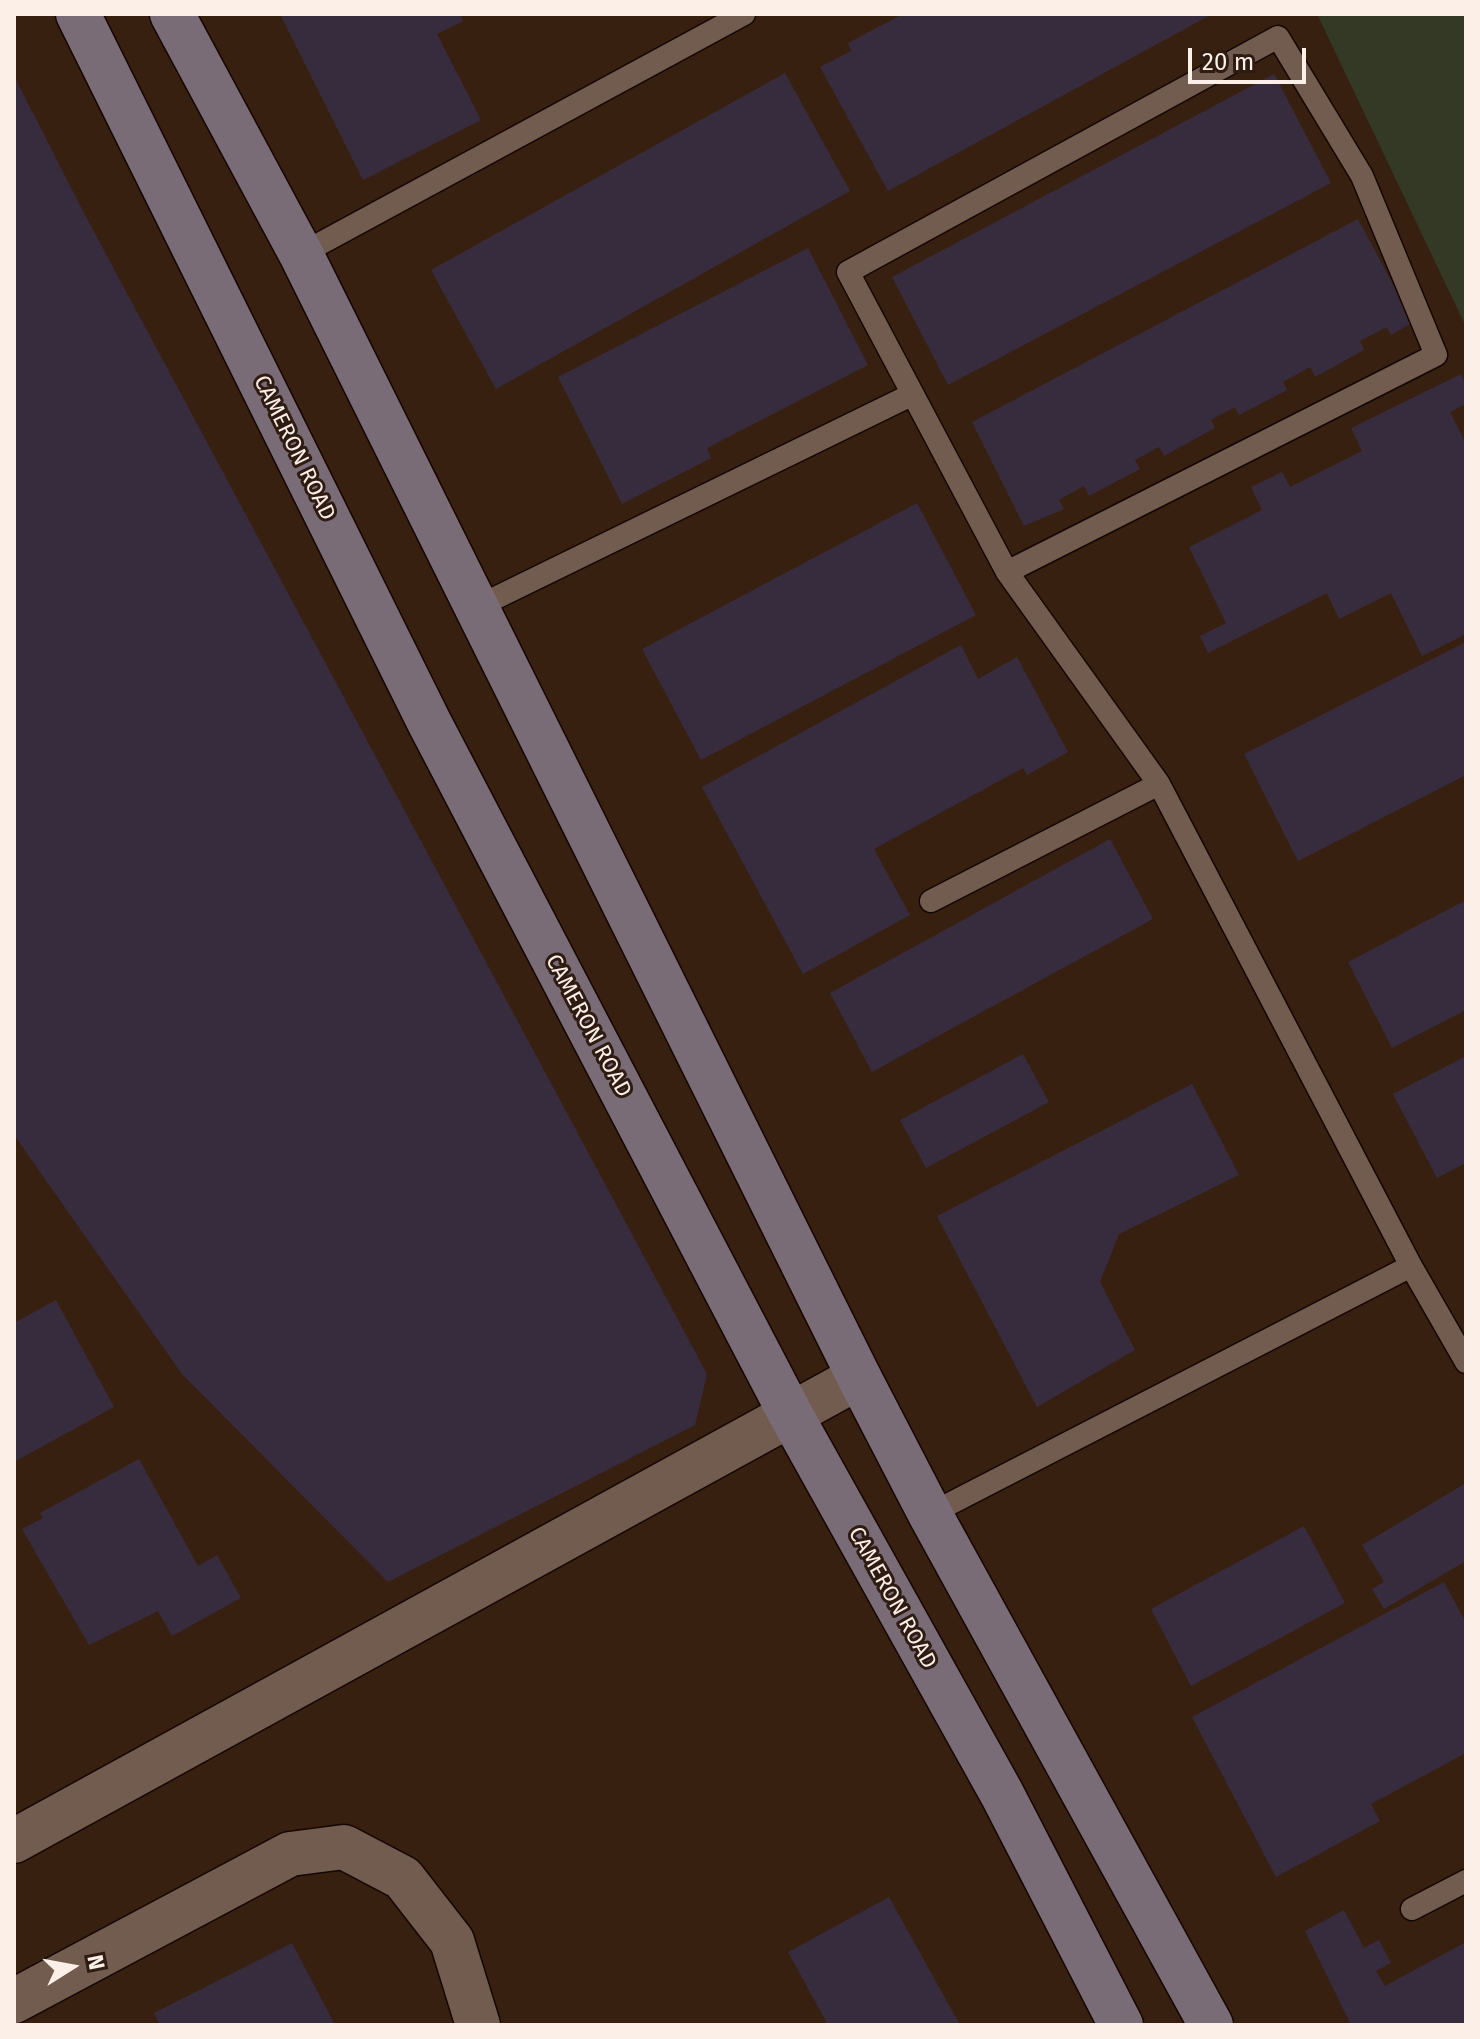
<!DOCTYPE html>
<style>
body{margin:0}
#map{position:relative;width:1480px;height:2039px;overflow:hidden;background:#2e1b11;font-family:"Fira Sans",sans-serif}
canvas{display:block}
.frame{position:absolute;inset:0;border:16px solid #fcefe7;pointer-events:none}
.north{position:absolute;left:32px;top:1927px;width:80px;height:80px;-webkit-text-stroke:6px #2e1b11;paint-order:stroke;rotate:79deg;font-size:22px;font-weight:700;line-height:32px;text-align:center;color:#fcefe7}
.north::after{content:'';display:block;margin:auto;width:28px;height:36px;background:#fcefe7;clip-path:polygon(50% 0,100% 100%,50% 72%,0 100%)}
.scale{position:absolute;left:1188px;top:48px;width:118px;height:36px;box-sizing:border-box;border:4px solid #fcefe7;border-top:0;padding-left:10px;font-size:24px;line-height:28px;white-space:nowrap;color:#fcefe7;-webkit-text-stroke:6px #2e1b11;paint-order:stroke}
</style>
<div id="map">
<canvas width="1480" height="2039"></canvas>
<div class="frame"></div>
<div class="north">N</div>
<div class="scale">20 m</div>
</div>
<script>
const c = document.querySelector('canvas').getContext('2d');
c.lineJoin = 'round';
function fillPath(path, color) { c.fillStyle = color; c.fill(path, 'evenodd'); }
const toPath = rows => new Path2D(rows.map(r => 'M' + r).join(''));
function stroke(path, color, width, dash) { c.strokeStyle = color; c.lineWidth = width; c.lineCap = dash ? 'butt' : 'round'; c.setLineDash(dash || []); c.stroke(path); }
function write(font, color, halo, rows, align = 'center') {
  c.font = font + ' "Fira Sans",sans-serif'; c.lineWidth = 6; c.setLineDash([]); c.textBaseline = 'middle'; c.strokeStyle = halo; c.fillStyle = color; for (const [text, x, y, turn = 0] of rows) {
    c.save(); c.translate(x, y); c.rotate((+turn || 0) * Math.PI / 180); c.textAlign = isNaN(turn) ? turn : align; if (halo) c.strokeText(text, 0, 0); c.fillText(text, 0, 0); c.restore();
  }
}
fillPath(toPath([
 [14,14,1317,14,1466,327,1466,2025,14,2025]
]), '#382011');
fillPath(toPath([
 [1317,14,1466,14,1466,327]
]), '#343926');
fillPath(toPath([
 [280,14,460,14,463,21,437,34,481,120,363,180],
 [903,14,920,16,1212,14,888,191,820,67,851,51,848,43],
 [785,73,850,191,496,389,431,270],
 [1274,74,1331,183,948,385,892,277],
 [14,76,85,215,707,1374,695,1425,388,1582,182,1374,14,1135],
 [1358,219,1413,322,1391,335,1387,327,1360,341,1364,350,1315,377,1310,367,1283,382,1287,390,1239,415,1235,407,1211,420,1215,428,1164,456,1159,447,1135,460,1140,469,1089,496,1084,486,1059,500,1064,509,1024,526,972,422],
 [808,248,868,365,707,448,711,458,622,504,558,377],
 [1461,374,1466,385,1466,404,1450,412,1466,444,1466,634,1422,656,1391,593,1339,619,1327,593,1208,653,1200,636,1226,623,1189,547,1262,510,1251,487,1282,472,1290,487,1362,451,1351,428],
 [917,503,976,615,701,760,642,649],
 [1466,642,1466,775,1298,861,1244,754],
 [961,645,978,679,1017,657,1068,752,1027,775,1023,768,874,849,910,915,803,974,702,787],
 [1110,839,1153,919,872,1072,830,993],
 [1466,900,1466,1010,1392,1048,1348,962],
 [1023,1054,1049,1102,926,1168,900,1120],
 [1466,1056,1466,1163,1437,1178,1393,1094],
 [1192,1084,1239,1175,1119,1234,1100,1282,1135,1350,1037,1407,937,1216],
 [56,1300,114,1407,14,1462,14,1323],
 [139,1459,198,1566,217,1555,241,1598,172,1636,158,1611,89,1645,22,1529,43,1518,40,1513],
 [1466,1483,1466,1561,1384,1609,1372,1589,1384,1582,1362,1545],
 [1304,1526,1345,1603,1191,1686,1151,1609],
 [1444,1582,1466,1623,1466,1753,1371,1804,1380,1821,1276,1877,1192,1717],
 [889,1897,960,2025,828,2025,788,1952],
 [1344,1910,1364,1948,1379,1940,1391,1963,1376,1971,1385,1986,1466,1942,1466,2025,1351,2025,1305,1931],
 [292,1943,335,2025,160,2025,154,2013]
]), '#362c3e');
const service = toPath([
 [301,254,744,14],
 [1007,572,1436,355,1362,176,1278,37,848,272,1007,572,1159,784,1411,1266,1466,1362],
 [475,608,911,395],
 [931,901,1159,784],
 [930,1514,1411,1266],
 [1412,1909,1466,1881]
]);
const minor = toPath([
 [14,2001,290,1854,344,1847,403,1878,452,1941,478,2025]
]);
const tertiary = toPath([
 [14,1841,859,1377]
]);
const secondary = toPath([
 [78,14,429,722,792,1417,1002,1794,1121,2025],
 [172,14,301,254,859,1377,930,1514,1211,2025]
]);
stroke(service, '#150601', 25);
stroke(minor, '#150601', 47);
stroke(tertiary, '#150601', 47);
stroke(secondary, '#150601', 47);
stroke(service, '#725c50', 22);
stroke(minor, '#725c50', 44);
stroke(tertiary, '#725c50', 44);
stroke(secondary, '#7a6c77', 44);
write('22px', '#fcefe7', '#2e1b11', [
 ["CAMERON ROAD",294,448,64],
 ["CAMERON ROAD",588,1026,62],
 ["CAMERON ROAD",892,1598,61]
]);
</script>
